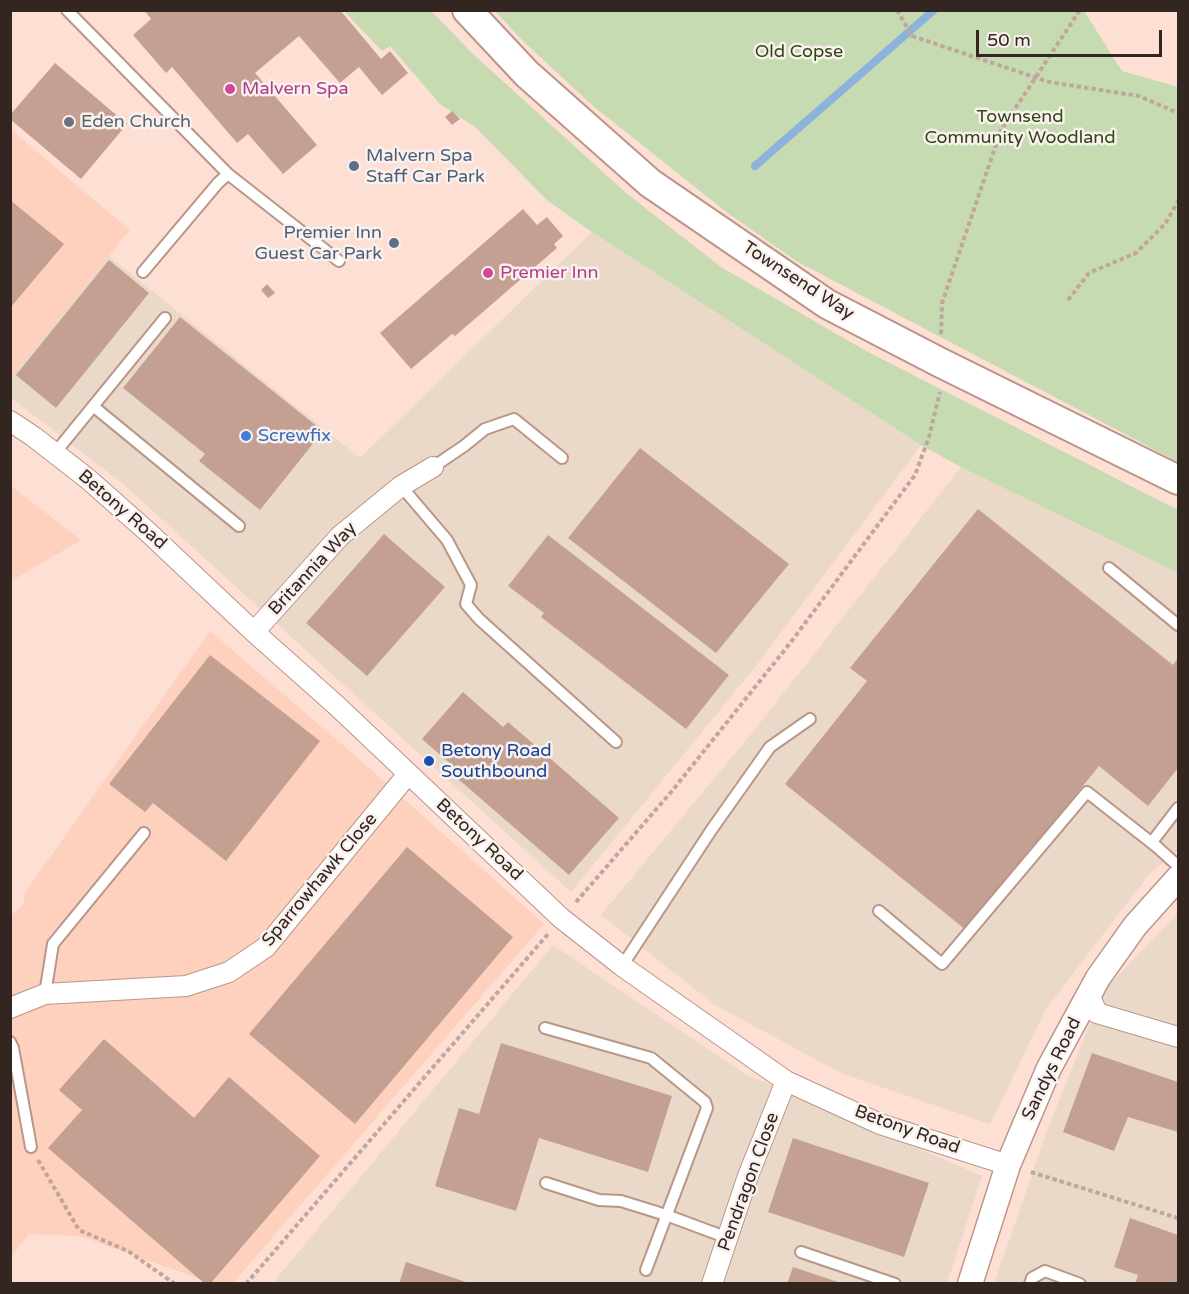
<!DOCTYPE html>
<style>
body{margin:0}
#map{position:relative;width:1189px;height:1294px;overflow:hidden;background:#fddfd3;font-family:"Varela Round",sans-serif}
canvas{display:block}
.frame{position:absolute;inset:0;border:12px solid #332520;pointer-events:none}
.scale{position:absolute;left:976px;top:30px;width:186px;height:27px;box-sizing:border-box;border:3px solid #332520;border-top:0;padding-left:8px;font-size:18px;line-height:21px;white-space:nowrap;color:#332520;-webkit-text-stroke:4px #f9f1ee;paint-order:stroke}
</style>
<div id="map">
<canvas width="1189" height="1294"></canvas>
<div class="frame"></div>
<div class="scale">50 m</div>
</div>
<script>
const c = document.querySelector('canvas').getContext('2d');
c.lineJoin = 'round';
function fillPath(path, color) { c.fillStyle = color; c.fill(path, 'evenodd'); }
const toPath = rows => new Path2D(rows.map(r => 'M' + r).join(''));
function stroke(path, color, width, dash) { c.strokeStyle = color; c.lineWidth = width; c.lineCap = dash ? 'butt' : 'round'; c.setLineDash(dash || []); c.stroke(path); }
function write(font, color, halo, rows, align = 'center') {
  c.font = font + ' "Varela Round",sans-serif'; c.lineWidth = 5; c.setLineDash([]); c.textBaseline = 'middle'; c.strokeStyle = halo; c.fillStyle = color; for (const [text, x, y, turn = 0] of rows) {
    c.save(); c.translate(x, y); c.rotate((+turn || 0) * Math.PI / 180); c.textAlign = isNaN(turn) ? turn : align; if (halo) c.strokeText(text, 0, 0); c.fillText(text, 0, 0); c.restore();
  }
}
fillPath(toPath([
 [592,232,921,445,756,666,571,892,121,482,11,398,10,377,109,256,360,458],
 [961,467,1178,573,1178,851,1150,873,1046,1009,990,1124,843,1074,715,1005,601,915,752,733],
 [1178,913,1178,1283,994,1284,1047,1131,1103,991],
 [553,945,745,1074,982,1176,947,1283,272,1284]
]), '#ead9c8');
fillPath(toPath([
 [11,130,130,230,11,377],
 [11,486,81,540,11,581,10,581],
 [210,631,367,766,544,924,233,1283,211,1283,80,1236,29,1234,11,1257,11,916,23,904,26,891]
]), '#fed0be');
fillPath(toPath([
 [344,11,431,11,473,54,626,193,721,267,866,351,1178,510,1178,573,961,467,921,445,592,232,548,201,475,127,440,104,390,46,382,51],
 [495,11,1084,11,1122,71,1178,87,1178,462,798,262,729,214,593,106,523,41]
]), '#c6dbb2');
stroke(toPath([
 [755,166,934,10]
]), '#8eb3da', 8);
fillPath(toPath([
 [144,10,340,10,381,59,390,51,408,73,382,95,359,67,340,83,299,36,255,73,317,145,283,174,248,134,237,143,172,67,166,73,133,35,151,19],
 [55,63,127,124,81,179,10,119,10,115],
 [452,111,460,119,452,125,445,117],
 [10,200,64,244,10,308],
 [523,209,537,225,547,217,563,236,554,244,557,248,455,336,452,334,411,369,380,333],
 [109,260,149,293,56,408,16,375],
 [267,284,275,293,268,298,261,290],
 [180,317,323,431,260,510,199,461,205,454,123,388],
 [640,448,789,564,716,653,568,538],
 [978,509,1173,665,1178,658,1178,768,1148,806,1099,766,966,930,785,784,867,681,850,668],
 [384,534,445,587,367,676,306,623],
 [548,535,729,675,686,729,541,617,544,613,508,586],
 [210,655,320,741,226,861,153,803,145,812,109,784],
 [463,692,503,727,508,722,619,818,569,875,457,778,461,773,422,739],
 [407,847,513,937,355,1124,249,1034],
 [104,1039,194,1118,229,1077,320,1156,210,1284,205,1284,48,1148,82,1110,59,1090],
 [501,1043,672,1096,648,1172,539,1138,516,1211,435,1186,459,1108,479,1114],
 [1092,1053,1178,1082,1178,1132,1128,1117,1114,1151,1063,1132],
 [793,1138,929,1183,904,1257,768,1212],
 [1130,1218,1178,1235,1178,1284,1135,1284,1138,1275,1114,1267],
 [406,1262,469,1283,469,1284,399,1284],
 [793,1267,841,1283,841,1284,787,1284]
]), '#c4a092');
const service = toPath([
 [67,10,228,174,339,261],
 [143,272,218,183,228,174],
 [93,406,239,526],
 [55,453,165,318],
 [433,467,464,446,485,429,514,419,562,458],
 [401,486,447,540,471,585,466,604,479,619,616,742],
 [1109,568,1178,625],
 [1152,842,1178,808],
 [879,911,942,964,1087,792,1157,847,1178,866],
 [622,966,712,829,770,747,810,719],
 [45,994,53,944,144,833],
 [545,1028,651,1058,705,1102,707,1108,646,1270],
 [10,1042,13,1048,31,1147],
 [546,1183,599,1200,621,1201,666,1215,728,1238],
 [801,1252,895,1284],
 [1030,1284,1032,1278,1045,1271,1080,1284]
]);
const minor = toPath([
 [10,421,34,437,88,479,149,533,254,632,336,705,561,918,622,966,786,1081,880,1124,1008,1165],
 [254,632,340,536,401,486,433,467],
 [1089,994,1097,1013,1178,1037],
 [10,1008,45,994,186,986,229,972,266,947,408,774],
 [712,1284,748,1176,786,1081]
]);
const tertiary = toPath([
 [970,1284,1008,1165,1049,1068,1098,978,1135,926,1178,878]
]);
const secondary = toPath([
 [467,10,527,74,650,183,827,304,941,363,1178,480]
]);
stroke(service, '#ba9688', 14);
stroke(minor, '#ba9688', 22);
stroke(tertiary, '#ba9688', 27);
stroke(secondary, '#ba9688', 32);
stroke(toPath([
 [897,10,912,36,1049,82,1139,96,1178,113],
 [1068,300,1089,273,1136,253,1165,224,1178,201],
 [941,334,942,303,1001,130,1080,10],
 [576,902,672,791,791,642,915,475,929,437,940,392],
 [38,1160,79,1230,128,1251,175,1284],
 [1031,1172,1178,1218],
 [246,1284,548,934]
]), '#c0a69d', 4, [4.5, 3]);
stroke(service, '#fff', 10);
stroke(minor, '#fff', 20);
stroke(tertiary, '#fff', 24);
stroke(secondary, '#fff', 28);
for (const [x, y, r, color] of [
 [230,89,6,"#d1479c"],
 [69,122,6,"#6b7280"],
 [354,166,6,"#5c6f8a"],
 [394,243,6,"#5c6f8a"],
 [488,273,6,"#d1479c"],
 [246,436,6,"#3f7fe0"],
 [429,761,6,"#1a4fb4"]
]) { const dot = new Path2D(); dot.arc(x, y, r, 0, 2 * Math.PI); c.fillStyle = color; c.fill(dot); stroke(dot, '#f9f1ee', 2); }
write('18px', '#2f4512', '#f9f1ee', [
 ["Old Copse",799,52],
 ["Townsend",1020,117],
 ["Community Woodland",1020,138]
]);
write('18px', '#b23c85', '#f9f1ee', [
 ["Malvern Spa",242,89],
 ["Premier Inn",500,273]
], 'left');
write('18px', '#5b616d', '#f9f1ee', [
 ["Eden Church",81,122]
], 'left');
write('18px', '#4e5e75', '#f9f1ee', [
 ["Malvern Spa",366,156],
 ["Staff Car Park",366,177],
 ["Premier Inn",382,233,"right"],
 ["Guest Car Park",382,254,"right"]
], 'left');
write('18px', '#332520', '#f9f1ee', [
 ["Townsend Way",798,281,33],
 ["Betony Road",122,510,41],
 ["Britannia Way",313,569,-47],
 ["Betony Road",479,840,43],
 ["Sparrowhawk Close",320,880,-50],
 ["Sandys Road",1052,1069,-64],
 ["Betony Road",907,1130,20],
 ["Pendragon Close",749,1182,-70]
]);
write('18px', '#366cbe', '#f9f1ee', [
 ["Screwfix",258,436]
], 'left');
write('18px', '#164399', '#f9f1ee', [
 ["Betony Road",441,751],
 ["Southbound",441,772]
], 'left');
</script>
